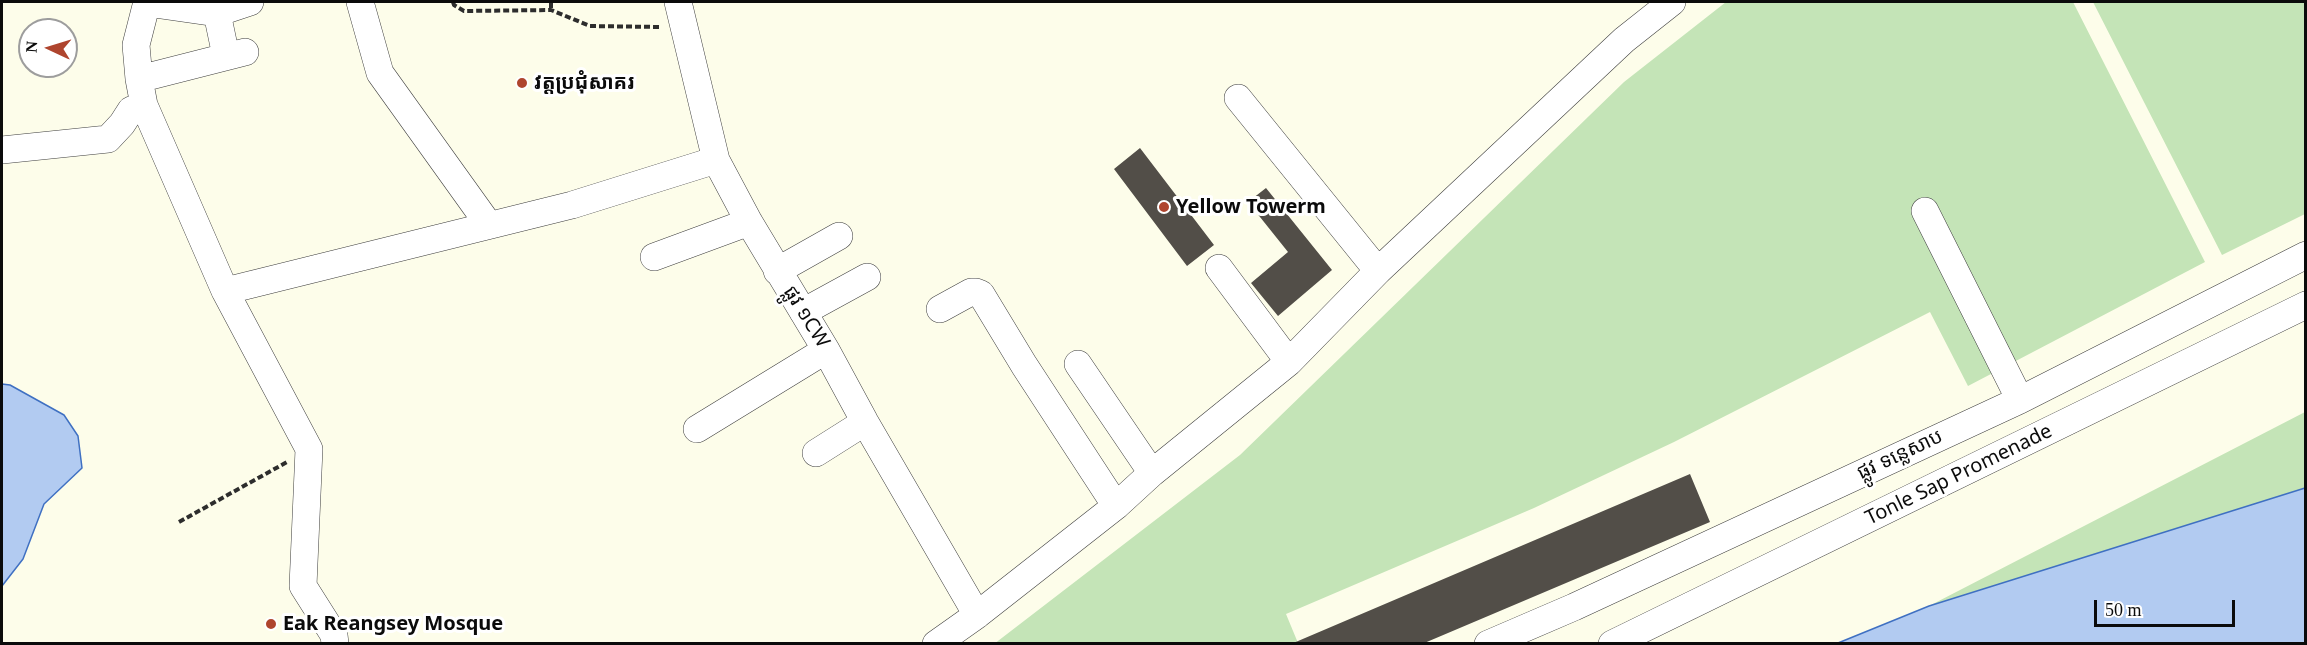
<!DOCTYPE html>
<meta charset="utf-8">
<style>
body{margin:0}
#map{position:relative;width:2307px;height:645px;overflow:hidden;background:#fdfdea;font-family:Georgia,serif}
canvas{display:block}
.frame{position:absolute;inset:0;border:3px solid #0b0b0b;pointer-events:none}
.north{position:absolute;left:18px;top:18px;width:60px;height:60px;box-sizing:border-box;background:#fff;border:2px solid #9d9d9d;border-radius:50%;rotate:274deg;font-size:16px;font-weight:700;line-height:24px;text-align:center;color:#0b0b0b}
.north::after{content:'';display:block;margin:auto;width:21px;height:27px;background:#af452e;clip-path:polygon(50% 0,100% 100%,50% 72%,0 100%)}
.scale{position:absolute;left:2094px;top:600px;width:141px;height:27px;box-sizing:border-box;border:3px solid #0b0b0b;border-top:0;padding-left:8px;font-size:18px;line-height:21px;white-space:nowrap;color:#0b0b0b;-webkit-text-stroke:4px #fff;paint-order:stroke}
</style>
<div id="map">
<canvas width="2307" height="645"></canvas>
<div class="frame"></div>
<div class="north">N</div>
<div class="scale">50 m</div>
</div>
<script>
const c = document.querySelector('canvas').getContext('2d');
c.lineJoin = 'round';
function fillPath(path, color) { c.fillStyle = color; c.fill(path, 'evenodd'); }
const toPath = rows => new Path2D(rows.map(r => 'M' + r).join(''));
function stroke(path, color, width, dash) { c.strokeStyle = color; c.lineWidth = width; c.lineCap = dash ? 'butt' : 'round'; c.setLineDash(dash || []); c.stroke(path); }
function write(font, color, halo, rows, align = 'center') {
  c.font = font + ' Georgia,"Noto Sans Khmer",serif'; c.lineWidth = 6; c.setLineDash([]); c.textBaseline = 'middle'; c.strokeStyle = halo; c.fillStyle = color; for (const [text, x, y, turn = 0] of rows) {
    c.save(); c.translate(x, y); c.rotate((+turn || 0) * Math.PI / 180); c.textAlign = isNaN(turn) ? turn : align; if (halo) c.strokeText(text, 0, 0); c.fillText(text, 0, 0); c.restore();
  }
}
fillPath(toPath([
 [1726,2,2073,2,2205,262,1968,386,1930,312,1674,442,1534,508,1286,614,1298,643,994,644,1240,455,1624,82],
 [2093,2,2305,2,2305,214,2222,255],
 [2305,412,2305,488,1929,606]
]), '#c4e4b7');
const water = toPath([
 [2,384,10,385,64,415,78,436,82,468,44,504,23,559,2,586,2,384],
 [2305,488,2305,643,1838,643,1929,606,2305,488]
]);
fillPath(water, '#b2cbf1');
stroke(water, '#3f70c2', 1.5);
fillPath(toPath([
 [1140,148,1214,245,1187,266,1114,169],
 [1266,188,1332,270,1278,316,1251,283,1288,252,1248,202],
 [1690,474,1710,522,1422,644,1291,644]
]), '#524e48');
const minor = toPath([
 [147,2,136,45,139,79,144,105,225,291,309,449,303,586,334,635,335,644],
 [360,2,380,73,489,225],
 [678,2,716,160,749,222,826,350,865,422,977,615],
 [147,3,217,13,226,56],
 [217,13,250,2],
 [139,79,245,52],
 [1238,98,1378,271],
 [2,150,108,139,122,124,131,110,144,105],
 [1925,211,2020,400],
 [654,257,749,222],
 [1219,268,1289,362],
 [777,271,839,236],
 [225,291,572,205,716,160],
 [940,309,971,292,976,292,981,294,1024,365,1116,506],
 [803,312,867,277],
 [1078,364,1152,473],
 [697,429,826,350],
 [816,453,865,422],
 [936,644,977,615,1116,506,1152,473,1289,362,1378,271,1624,40,1672,2],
 [1488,644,1574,607,2020,400,2306,255],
 [1612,644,2306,305]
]);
stroke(minor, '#3e3e3e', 28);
stroke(toPath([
 [453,2,454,5,464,11,551,10,590,26,661,27],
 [551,2,551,10],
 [179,522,287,462]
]), '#2d2d2d', 4, [6, 3]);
stroke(minor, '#fff', 27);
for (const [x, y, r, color] of [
 [522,83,6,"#af452e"],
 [1164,207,6,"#af452e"],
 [271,624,6,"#af452e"]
]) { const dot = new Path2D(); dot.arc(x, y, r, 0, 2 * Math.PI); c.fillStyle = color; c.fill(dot); stroke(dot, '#fff', 2); }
write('bold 20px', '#0b0b0b', '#fff', [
 ["វត្តប្រជុំសាគរ",534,83],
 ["Yellow Towerm",1176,207],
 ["Eak Reangsey Mosque",283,624]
], 'left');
write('20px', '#0b0b0b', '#fff', [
 ["ផ្លូវ ១CW",806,317,58],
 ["ផ្លូវ ទន្លេសាប",1900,455,-25],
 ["Tonle Sap Promenade",1959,475,-26]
]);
</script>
